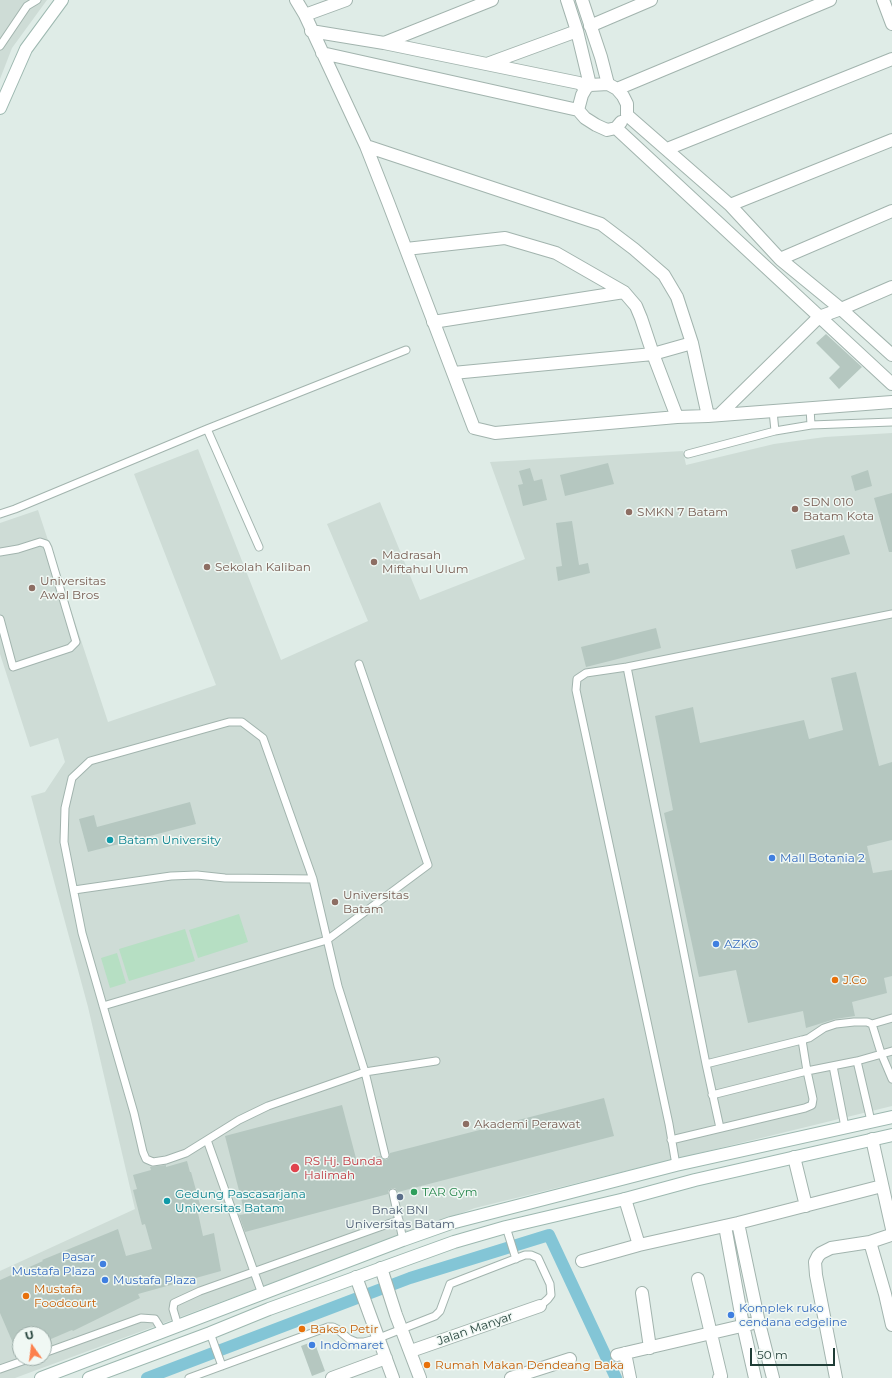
<!DOCTYPE html>
<style>
body{margin:0}
#map{position:relative;width:892px;height:1378px;overflow:hidden;background:#dfece7;font-family:Montserrat,sans-serif}
canvas{display:block}
.north{position:absolute;left:12px;top:1326px;width:40px;height:40px;box-sizing:border-box;background:#f0f8f4;border:1px solid #9cada8;border-radius:50%;rotate:346deg;font-size:11px;font-weight:700;line-height:16px;text-align:center;color:#1f3d36}
.north::after{content:'';display:block;margin:auto;width:14px;height:18px;background:#fc804d;clip-path:polygon(50% 0,100% 100%,50% 72%,0 100%)}
.scale{position:absolute;left:750px;top:1348px;width:85px;height:18px;box-sizing:border-box;border:2px solid #1f3d36;border-top:0;padding-left:5px;font-size:12px;line-height:14px;white-space:nowrap;color:#1f3d36;-webkit-text-stroke:3px #f0f8f4;paint-order:stroke}
</style>
<div id="map">
<canvas width="892" height="1378"></canvas>
<div class="north">U</div>
<div class="scale">50 m</div>
</div>
<script>
const c = document.querySelector('canvas').getContext('2d');
c.lineJoin = 'round';
function fillPath(path, color) { c.fillStyle = color; c.fill(path, 'evenodd'); }
const toPath = rows => new Path2D(rows.map(r => 'M' + r).join(''));
function stroke(path, color, width, dash) { c.strokeStyle = color; c.lineWidth = width; c.lineCap = dash ? 'butt' : 'round'; c.setLineDash(dash || []); c.stroke(path); }
function write(font, color, halo, rows, align = 'center') {
  c.font = font + ' Montserrat,sans-serif'; c.lineWidth = 3; c.setLineDash([]); c.textBaseline = 'middle'; c.strokeStyle = halo; c.fillStyle = color; for (const [text, x, y, turn = 0] of rows) {
    c.save(); c.translate(x, y); c.rotate((+turn || 0) * Math.PI / 180); c.textAlign = isNaN(turn) ? turn : align; if (halo) c.strokeText(text, 0, 0); c.fillText(text, 0, 0); c.restore();
  }
}
fillPath(toPath([
 [0,0,47,0,12,48,0,79],
 [892,433,892,1106,475,1208,15,1378,0,1378,0,1271,135,1209,88,1007,31,796,45,792,65,762,58,738,30,747,0,654,0,523,38,510,108,722,216,685,134,474,198,449,281,660,368,621,327,524,380,502,420,600,525,559,490,462,683,451,686,465,774,444,825,437],
 [20,1334,44,1334,44,1358,20,1358]
]), '#cedcd6');
fillPath(toPath([
 [239,914,248,942,198,958,189,930],
 [185,929,195,961,129,981,119,949],
 [117,953,126,983,110,988,101,958]
]), '#b6dfc3');
stroke(toPath([
 [147,1378,410,1278,549,1235,616,1378]
]), '#83c5d6', 12);
fillPath(toPath([
 [826,334,862,367,839,389,829,378,840,367,816,343],
 [608,463,614,484,565,496,560,475],
 [530,468,534,481,542,479,547,500,523,506,518,485,523,484,519,471],
 [868,470,872,486,855,491,851,476],
 [892,493,892,552,889,552,874,498],
 [572,521,579,565,588,563,590,573,558,581,556,567,562,566,556,523],
 [844,535,850,554,796,569,791,550],
 [656,628,661,648,586,667,581,647],
 [856,672,879,766,892,762,892,840,867,846,873,873,892,870,892,976,884,978,887,993,852,1002,855,1016,835,1019,806,1028,803,1011,748,1023,736,970,699,977,664,813,673,810,655,716,693,707,700,743,804,720,809,739,843,730,831,678],
 [190,802,196,824,88,852,79,819,94,815,97,827],
 [604,1098,614,1136,398,1192,395,1188,392,1188,388,1191,388,1194,245,1232,239,1215,245,1214,225,1136,342,1105,357,1162,380,1156,382,1159,386,1160,389,1158,390,1153],
 [187,1161,190,1172,191,1172,202,1212,198,1213,203,1236,214,1233,221,1271,138,1294,140,1298,73,1331,72,1330,44,1342,44,1334,20,1334,19,1357,0,1313,0,1280,43,1261,42,1260,118,1229,126,1256,152,1249,145,1224,142,1225,133,1190,137,1189,133,1175,151,1170,150,1167,166,1165,166,1167],
 [314,1341,325,1371,312,1376,301,1346]
]), '#b5c7c0');
const service = toPath([
 [0,46,27,6,37,0],
 [773,411,775,431],
 [811,425,892,422],
 [207,429,259,547],
 [688,454,775,431,811,425,810,408],
 [0,514,15,509,207,429,406,350],
 [0,552,18,549,40,542,46,544,48,548,76,642,70,648,13,667,0,619],
 [627,667,586,673,577,679,576,690,669,1124,676,1165],
 [74,890,171,876,197,875,225,878,313,879],
 [103,1006,327,940,428,865,359,664],
 [872,1024,881,1053,892,1079],
 [857,1061,871,1121],
 [706,1064,802,1040,809,1038,824,1028,836,1024,854,1022,867,1022,872,1024,892,1018],
 [833,1066,845,1127],
 [712,1095,807,1071,857,1061,892,1051],
 [720,1128,706,1064,627,667,892,614],
 [207,1140,262,1294],
 [671,1140,805,1108,812,1105,813,1099,807,1071,802,1040],
 [385,1155,365,1072,338,986,313,879,263,738,242,722,229,722,90,761,72,778,65,808,64,842,82,933,134,1113,143,1152,146,1159,153,1162,166,1160,186,1153,239,1120,268,1106,365,1072,436,1061],
 [393,1193,403,1240],
 [506,1227,516,1259],
 [178,1326,173,1309,174,1303,200,1291,399,1220],
 [210,1333,222,1366],
 [44,1353,141,1318,155,1319,163,1332],
 [0,1369,31,1358],
 [189,1378,328,1327,333,1327,337,1329,349,1339,356,1342,364,1342,379,1338,435,1316,440,1311,450,1284,525,1255,531,1255,538,1258,550,1284,551,1295,548,1299,540,1306]
]);
const minor = toPath([
 [296,0,305,15,366,146,388,202,474,428,495,433,677,417,708,416,892,402],
 [567,0,577,31,590,85],
 [582,0,601,57,608,84,617,89,623,96,627,104,627,115,730,205,780,259,841,309,892,355],
 [883,0,892,24],
 [305,15,346,0],
 [590,26,651,0],
 [311,31,384,43,579,83,586,88],
 [384,43,492,0],
 [322,53,578,110,585,118,596,125,607,130,616,128,621,122],
 [487,64,577,31],
 [617,89,830,0],
 [578,110,582,95,586,88,590,85,608,84],
 [616,128,892,384],
 [366,146,601,224,634,249,664,275,677,297,692,343,708,416],
 [667,149,892,59],
 [730,205,892,140],
 [406,249,505,238,556,253,624,292,636,306,641,318,653,354,677,417],
 [780,259,892,211],
 [433,322,624,292],
 [453,373,653,354,692,343],
 [719,415,819,317,841,309,892,287],
 [872,1139,892,1229],
 [794,1157,806,1206],
 [625,1199,639,1245],
 [738,1223,759,1323,773,1378],
 [725,1226,743,1325,755,1378],
 [892,1231,891,1235,870,1242,885,1294,892,1325],
 [582,1261,639,1245,738,1223,882,1186],
 [381,1268,396,1315,420,1378],
 [356,1277,393,1378],
 [698,1279,721,1376,719,1378],
 [642,1293,650,1348],
 [411,1351,540,1306],
 [625,1353,630,1378],
 [617,1355,750,1324],
 [332,1378,386,1358],
 [511,1378,570,1359],
 [836,1378,816,1275,815,1262,818,1256,821,1253,831,1248,870,1242]
]);
const secondary = toPath([
 [0,108,26,49,62,0],
 [41,1378,403,1240,451,1223,676,1165,892,1117],
 [89,1378,210,1333,269,1309,454,1242,506,1227,625,1199,695,1180,892,1135]
]);
stroke(service, '#a2b4ae', 9);
stroke(minor, '#a2b4ae', 14);
stroke(secondary, '#9db8b0', 14);
stroke(service, '#fff', 7);
stroke(minor, '#fff', 12);
stroke(secondary, '#fff', 12);
for (const [x, y, r, color] of [
 [795,509,4,"#8d6e63"],
 [629,512,4,"#8d6e63"],
 [374,562,4,"#8d6e63"],
 [207,567,4,"#8d6e63"],
 [32,588,4,"#8d6e63"],
 [110,840,4,"#0f9aa8"],
 [772,858,4,"#3f7fe0"],
 [335,902,4,"#8d6e63"],
 [716,944,4,"#3f7fe0"],
 [835,980,4,"#e8710a"],
 [466,1124,4,"#8d6e63"],
 [295,1168,5,"#e0444e"],
 [414,1192,4,"#2e9e5b"],
 [400,1197,4,"#5c6f8a"],
 [167,1201,4,"#0f9aa8"],
 [103,1264,4,"#3f7fe0"],
 [105,1280,4,"#3f7fe0"],
 [26,1296,4,"#e8710a"],
 [731,1315,4,"#3f7fe0"],
 [302,1329,4,"#e8710a"],
 [312,1345,4,"#3f7fe0"],
 [427,1365,4,"#e8710a"]
]) { const dot = new Path2D(); dot.arc(x, y, r, 0, 2 * Math.PI); c.fillStyle = color; c.fill(dot); stroke(dot, '#f0f8f4', 1.5); }
write('12px', '#785e54', '#f0f8f4', [
 ["SDN 010",803,502],
 ["Batam Kota",803,516],
 ["SMKN 7 Batam",637,512],
 ["Madrasah",382,555],
 ["Miftahul Ulum",382,569],
 ["Sekolah Kaliban",215,567],
 ["Universitas",40,581],
 ["Awal Bros",40,595],
 ["Universitas",343,895],
 ["Batam",343,909],
 ["Akademi Perawat",474,1124]
], 'left');
write('12px', '#0d838f', '#f0f8f4', [
 ["Batam University",118,840],
 ["Gedung Pascasarjana",175,1194],
 ["Universitas Batam",175,1208]
], 'left');
write('12px', '#366cbe', '#f0f8f4', [
 ["Mall Botania 2",780,858],
 ["AZKO",724,944],
 ["Pasar",95,1257,"right"],
 ["Mustafa Plaza",95,1271,"right"],
 ["Mustafa Plaza",113,1280],
 ["Komplek ruko",739,1308],
 ["cendana edgeline",739,1322],
 ["Indomaret",320,1345]
], 'left');
write('12px', '#c56008', '#f0f8f4', [
 ["J.Co",843,980],
 ["Mustafa",34,1289],
 ["Foodcourt",34,1303],
 ["Bakso Petir",310,1329],
 ["Rumah Makan Dendeang Baka",435,1365]
], 'left');
write('12px', '#be3a42', '#f0f8f4', [
 ["RS Hj. Bunda",304,1161],
 ["Halimah",304,1175]
], 'left');
write('12px', '#27864d', '#f0f8f4', [
 ["TAR Gym",422,1192]
], 'left');
write('12px', '#4e5e75', '#f0f8f4', [
 ["Bnak BNI",400,1210],
 ["Universitas Batam",400,1224]
]);
write('12px', '#1f3d36', '#f0f8f4', [
 ["Jalan Manyar",475,1329,-19]
]);
</script>
